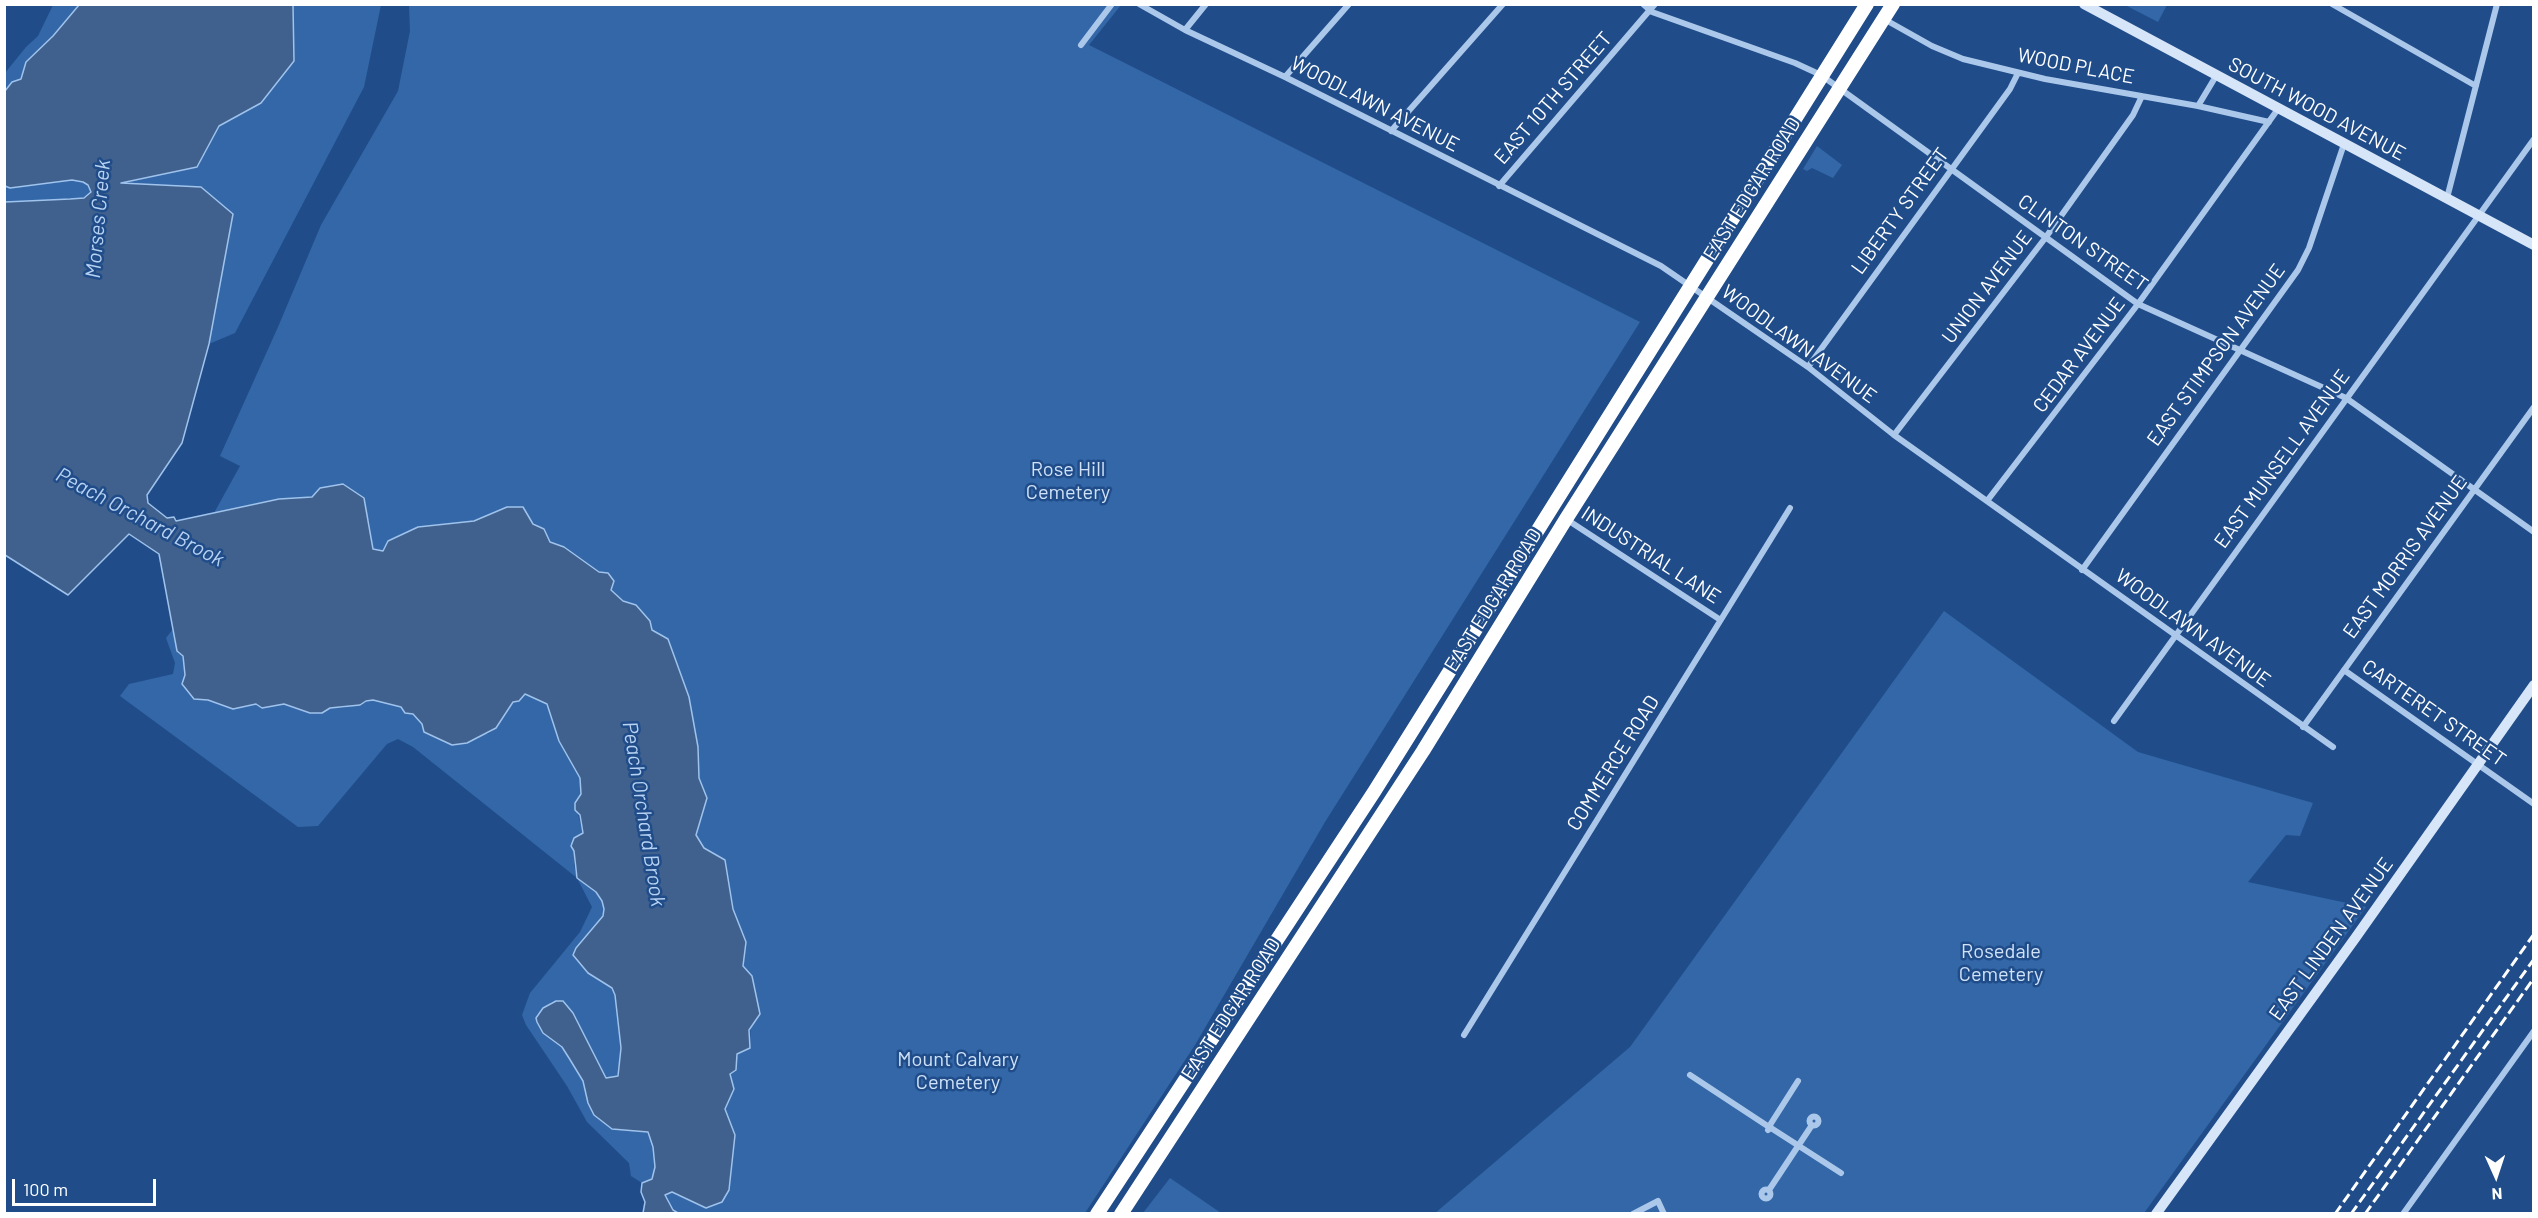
<!DOCTYPE html>
<style>
body{margin:0}
#map{position:relative;width:2538px;height:1218px;overflow:hidden;background:#204d8a;font-family:Barlow,sans-serif}
canvas{display:block}
.frame{position:absolute;inset:0;border:6px solid #fff;pointer-events:none}
.north{position:absolute;left:2466px;top:1146px;width:60px;height:60px;-webkit-text-stroke:4px #204d8a;paint-order:stroke;rotate:177deg;font-size:16px;font-weight:700;line-height:24px;text-align:center;color:#fff}
.north::after{content:'';display:block;margin:auto;width:21px;height:27px;background:#fff;clip-path:polygon(50% 0,100% 100%,50% 72%,0 100%)}
.scale{position:absolute;left:12px;top:1179px;width:144px;height:27px;box-sizing:border-box;border:3px solid #fff;border-top:0;padding-left:8px;font-size:18px;line-height:21px;white-space:nowrap;color:#fff;-webkit-text-stroke:4px #204d8a;paint-order:stroke}
</style>
<div id="map">
<canvas width="2538" height="1218"></canvas>
<div class="frame"></div>
<div class="north">N</div>
<div class="scale">100 m</div>
</div>
<script>
const c = document.querySelector('canvas').getContext('2d');
c.lineJoin = 'round';
function fillPath(path, color) { c.fillStyle = color; c.fill(path, 'evenodd'); }
const toPath = rows => new Path2D(rows.map(r => 'M' + r).join(''));
function stroke(path, color, width, dash) { c.strokeStyle = color; c.lineWidth = width; c.lineCap = dash ? 'butt' : 'round'; c.setLineDash(dash || []); c.stroke(path); }
function write(font, color, halo, rows, align = 'center') {
  c.font = font + ' Barlow,sans-serif'; c.lineWidth = 5; c.setLineDash([]); c.textBaseline = 'middle'; c.strokeStyle = halo; c.fillStyle = color; for (const [text, x, y, turn = 0] of rows) {
    c.save(); c.translate(x, y); c.rotate((+turn || 0) * Math.PI / 180); c.textAlign = isNaN(turn) ? turn : align; if (halo) c.strokeText(text, 0, 0); c.fillText(text, 0, 0); c.restore();
  }
}
fillPath(toPath([
 [53,5,79,5,53,36,26,62,21,80,12,82,5,91,5,73,26,47,38,36],
 [293,5,381,5,364,87,235,333,209,344,233,214,118,184,196,167,219,126,261,103,294,61],
 [409,5,1121,5,1089,45,1640,322,1325,822,1195,1045,1085,1213,678,1214,673,1210,664,1194,672,1192,678,1196,735,1135,725,1109,734,1089,730,1074,736,1070,737,1054,750,1048,752,976,743,966,746,942,733,909,725,860,704,848,696,834,707,798,699,778,698,747,689,697,636,605,623,601,611,590,600,572,564,547,550,542,544,529,507,507,474,521,418,527,383,551,373,549,369,520,312,497,279,499,214,513,240,466,220,456,278,327,321,225,398,91,410,31],
 [2125,5,2167,5,2158,22],
 [1817,146,1842,165,1833,178,1812,168,1807,171,1803,169],
 [72,180,83,182,88,185,91,193,84,198,70,199,5,202,4,186,10,188],
 [1944,611,2138,752,2313,803,2300,836,2286,835,2248,882,2366,907,2144,1213,1434,1214,1630,1047],
 [173,629,177,650,183,656,185,675,182,684,194,699,208,700,233,709,256,704,262,708,284,704,310,713,330,708,343,708,373,700,401,707,413,714,422,724,488,734,496,728,513,701,525,694,547,704,559,741,580,778,581,794,575,803,583,833,575,838,574,864,577,878,596,892,602,901,604,909,603,916,573,955,588,973,613,988,615,995,621,1048,618,1076,606,1078,573,1013,563,1001,551,1002,543,1033,562,1047,569,1058,583,1081,594,1115,612,1129,648,1131,653,1147,655,1167,652,1179,642,1183,631,1176,629,1163,587,1122,567,1086,526,1025,522,1015,530,993,580,932,592,907,577,878,413,747,398,739,387,744,318,826,298,827,120,696,129,684,173,674,175,663,166,638],
 [1170,1178,1221,1213,1143,1213]
]), '#3367a7');
const water = toPath([
 [79,5,293,5,294,61,261,103,219,126,197,167,121,183,201,187,233,214,209,344,182,443,147,495,148,503,167,518,174,517,176,521,279,499,312,497,320,488,343,484,364,498,373,549,383,551,388,541,418,527,474,521,507,507,523,507,533,524,544,529,550,542,564,547,599,572,608,573,614,581,611,590,623,601,636,605,650,621,652,630,668,639,689,697,698,747,699,778,707,798,696,835,704,848,725,860,733,909,746,942,743,966,752,976,760,1014,749,1030,750,1048,737,1054,736,1070,730,1074,734,1089,725,1109,735,1135,729,1190,722,1202,706,1208,672,1192,665,1195,673,1210,678,1213,643,1213,645,1202,641,1192,642,1183,652,1179,655,1167,653,1147,648,1132,612,1129,594,1115,588,1103,583,1081,569,1058,562,1047,543,1033,537,1022,536,1018,543,1008,556,1001,563,1001,573,1013,606,1078,618,1076,621,1048,615,995,612,988,588,973,573,955,576,948,603,916,604,909,602,901,596,892,577,878,574,851,571,846,574,838,583,833,580,815,575,810,575,803,581,794,580,778,559,741,547,704,525,694,519,701,513,702,496,728,467,743,452,745,424,732,422,724,413,714,405,713,401,707,373,700,366,701,360,705,330,708,322,713,310,713,284,704,262,708,256,704,233,709,208,700,194,699,182,684,185,675,183,656,177,651,159,554,129,534,68,595,5,555,5,202,70,199,84,198,91,192,88,185,83,182,72,180,10,188,5,186,5,91,12,82,21,79,26,62,53,36,79,5]
]);
fillPath(water, '#40618d');
stroke(water, '#9fc3ec', 1.5);
stroke(toPath([
 [1139,4,1185,30,1285,77,1661,266,1808,367,1894,435,2333,747],
 [1643,4,1652,12,1795,63,1821,75,2138,304,2346,398,2534,532],
 [2332,4,2476,86],
 [1884,19,1932,46,1963,59,2045,79,2198,106,2269,122],
 [1185,30,1206,4],
 [1081,45,1112,4],
 [1285,77,1349,4],
 [2198,106,2216,76],
 [1391,131,1503,4],
 [1499,186,1655,4],
 [2447,198,2497,4],
 [1808,367,2010,89,2018,73],
 [1894,435,2046,237,2133,115,2142,96],
 [1987,501,2138,304,2278,109],
 [1566,519,1719,619],
 [2082,570,2298,270,2309,248,2344,144],
 [2344,670,2534,804],
 [2114,721,2534,139],
 [2303,727,2534,407],
 [1464,1035,1790,508],
 [1690,1075,1766,1125],
 '1809.5 1121a4.5 4.5 0 1 1 9 0a4.5 4.5 0 1 1-9 0Z',
 [1771,1128,1841,1173],
 [1768,1130,1771,1128,1770,1125,1798,1081],
 '1761.5 1194a4.5 4.5 0 1 1 9 0a4.5 4.5 0 1 1-9 0Z',
 [1769,1190,1812,1125],
 [1633,1214,1658,1201,1664,1214],
 [2403,1214,2534,1031]
]), '#abc8eb', 6);
stroke(toPath([
 [2084,4,2534,245],
 [2156,1214,2356,937,2534,685]
]), '#d7e5f8', 10);
stroke(toPath([
 [1097,1214,1374,792,1867,4],
 [1121,1214,1423,751,1566,519,1893,4]
]), '#fff', 14);
stroke(toPath([
 [2335,1214,2534,934],
 [2351,1214,2534,959],
 [2365,1214,2534,978]
]), '#fff', 3, [10, 4.5]);
write('20px', '#fff', '#204d8a', [
 ["WOOD PLACE",2076,66,11],
 ["EAST 10TH STREET",1553,98,-49],
 ["WOODLAWN AVENUE",1375,104,27],
 ["SOUTH WOOD AVENUE",2317,109,28],
 ["EAST EDGAR ROAD",1752,189,-58],
 ["LIBERTY STREET",1900,211,-54],
 ["CLINTON STREET",2083,243,35],
 ["UNION AVENUE",1987,287,-53],
 ["WOODLAWN AVENUE",1799,344,36],
 ["CEDAR AVENUE",2079,355,-53],
 ["EAST STIMPSON AVENUE",2216,355,-54],
 ["EAST MUNSELL AVENUE",2282,459,-54],
 ["INDUSTRIAL LANE",1651,555,33],
 ["EAST MORRIS AVENUE",2405,557,-54],
 ["EAST EDGAR ROAD",1493,600,-58],
 ["WOODLAWN AVENUE",2193,628,36],
 ["CARTERET STREET",2434,713,35],
 ["COMMERCE ROAD",1613,763,-58],
 ["EAST LINDEN AVENUE",2331,939,-54],
 ["EAST EDGAR ROAD",1231,1009,-57]
]);
write('20px', '#d0e2f8', '#204d8a', [
 ["Rose Hill",1068,469],
 ["Cemetery",1068,492],
 ["Rosedale",2001,951],
 ["Cemetery",2001,974],
 ["Mount Calvary",958,1059],
 ["Cemetery",958,1082]
]);
write('italic 21px', '#b7d2f2', '#204d8a', [
 ["Morses Creek",98,219,-85],
 ["Peach Orchard Brook",140,517,28],
 ["Peach Orchard Brook",644,814,81]
]);
</script>
